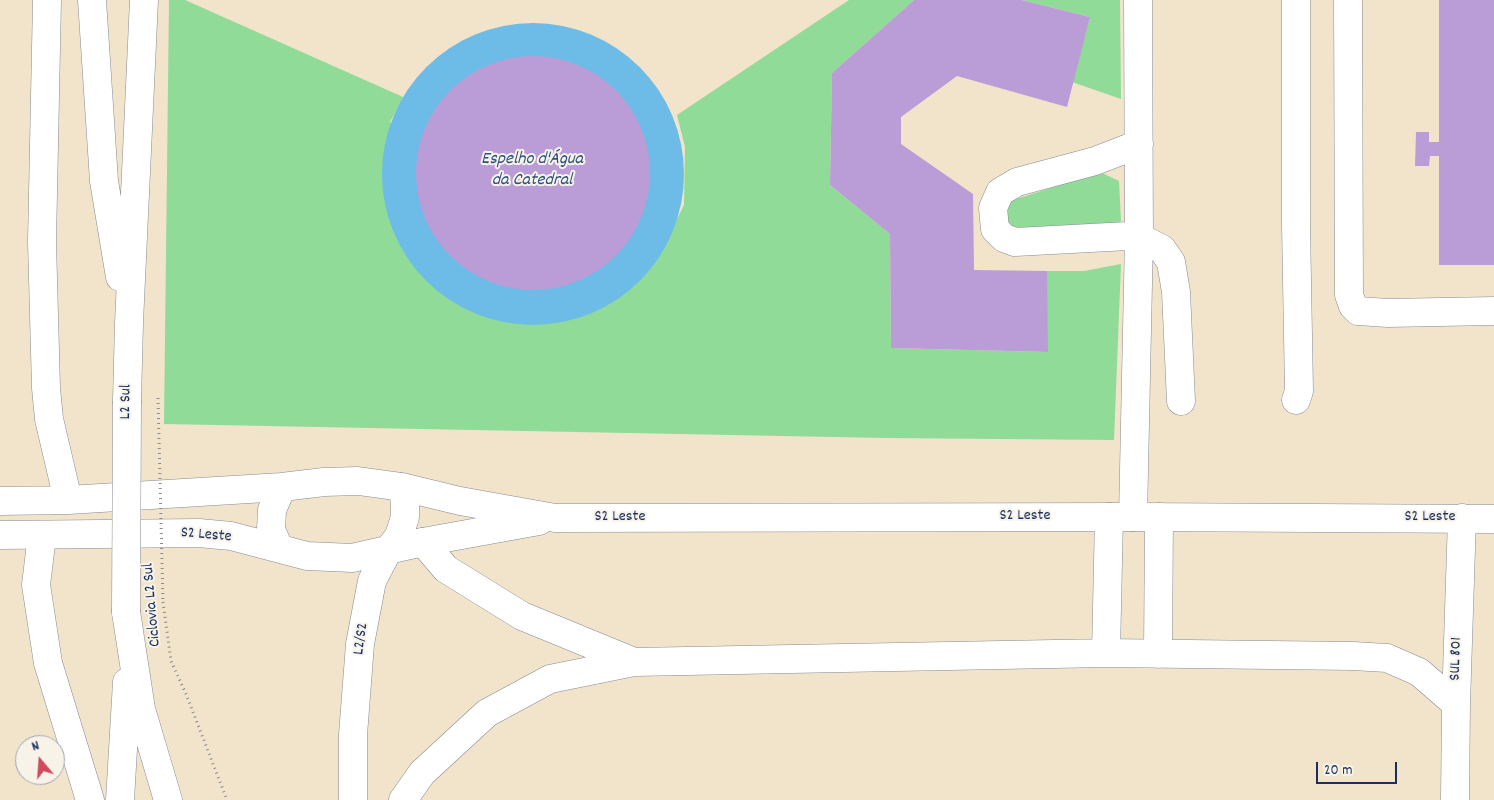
<!DOCTYPE html>
<meta charset="utf-8">
<style>
body{margin:0}
#map{position:relative;width:1494px;height:800px;overflow:hidden;background:#f1e4ca;font-family:Dekko,sans-serif}
canvas{display:block}
.north{position:absolute;left:15px;top:735px;width:50px;height:50px;box-sizing:border-box;background:#f7f3e8;border:1px solid #9fa5b1;border-radius:50%;rotate:342deg;font-size:14px;font-weight:700;line-height:20px;text-align:center;color:#1b2f5e}
.north::after{content:'';display:block;margin:auto;width:18px;height:22px;background:#d1495b;clip-path:polygon(50% 0,100% 100%,50% 72%,0 100%)}
.scale{position:absolute;left:1316px;top:762px;width:81px;height:22px;box-sizing:border-box;border:2px solid #1b2f5e;border-top:0;padding-left:6px;font-size:15px;line-height:18px;white-space:nowrap;color:#1b2f5e;-webkit-text-stroke:4px #f7f3e8;paint-order:stroke}
</style>
<div id="map">
<canvas width="1494" height="800"></canvas>
<div class="north">N</div>
<div class="scale">20 m</div>
</div>
<script>
const c = document.querySelector('canvas').getContext('2d');
c.lineJoin = 'round';
function fillPath(path, color) { c.fillStyle = color; c.fill(path, 'evenodd'); }
const toPath = rows => new Path2D(rows.map(r => 'M' + r).join(''));
function stroke(path, color, width, dash) { c.strokeStyle = color; c.lineWidth = width; c.lineCap = dash ? 'butt' : 'round'; c.setLineDash(dash || []); c.stroke(path); }
function write(font, color, halo, rows, align = 'center') {
  c.font = font + ' Dekko,sans-serif'; c.lineWidth = 4; c.setLineDash([]); c.textBaseline = 'middle'; c.strokeStyle = halo; c.fillStyle = color; for (const [text, x, y, turn = 0] of rows) {
    c.save(); c.translate(x, y); c.rotate((+turn || 0) * Math.PI / 180); c.textAlign = isNaN(turn) ? turn : align; if (halo) c.strokeText(text, 0, 0); c.fillText(text, 0, 0); c.restore();
  }
}
fillPath(toPath([
 [169,0,185,0,403,97,390,122,615,297,660,254,684,205,685,147,677,115,849,0,914,0,832,73,830,185,890,234,891,348,1047,352,1047,271,1084,271,1121,264,1114,440,886,438,164,424],
 [1022,0,1120,0,1121,99,1072,82,1090,17],
 [1100,172,1119,181,1121,221,1108,231,1005,228,1004,203]
]), '#8fdb97');
fillPath(toPath([
 '382 174a151 151 0 1 1 302 0a151 151 0 1 1-302 0Z'
]), '#6cbce7');
fillPath(toPath([
 [914,0,1022,0,1090,17,1067,107,957,76,901,117,901,144,973,194,974,270,1047,271,1048,352,891,348,890,234,830,185,832,73],
 [1439,0,1494,0,1494,265,1439,265,1439,156,1430,156,1429,166,1415,166,1416,132,1429,132,1429,142,1439,142],
 '416 173a117 117 0 1 1 234 0a117 117 0 1 1-234 0Z'
]), '#ba9dd7');
const minor = toPath([
 [1138,0,1139,237,1162,249,1171,262,1176,292,1181,401],
 [1348,0,1349,295,1353,306,1358,311,1388,313,1494,311],
 [1296,400,1299,391,1296,225,1296,0],
 [1133,517,1139,237,1128,236,1015,242,1004,238,995,229,993,208,1000,192,1017,182,1095,161,1139,144],
 [423,542,446,569,522,616,634,662],
 [1106,653,1109,517],
 [1158,654,1159,517],
 [403,800,422,773,487,713,550,679,634,662,1106,653,1353,656,1387,658,1419,672,1456,704],
 [1455,800,1456,704,1462,518]
]);
const major = toPath([
 [47,0,42,242,46,388,49,419,68,500],
 [92,0,104,181,120,277],
 [127,401,129,323,144,0],
 [0,501,68,500,282,487,324,482,358,481,402,487,460,501,555,518,1133,517,1494,519],
 [0,535,199,533,231,536,307,556,352,558,423,542,539,521],
 [42,535,36,585,48,663,90,800],
 [279,548,271,530,272,510,282,487],
 [126,612,141,709,168,800],
 [120,800,127,682],
 [353,800,353,735,360,644,372,581,387,552,399,536,405,517,405,502,402,487]
]);
stroke(minor, '#868a94', 29);
stroke(major, '#868a94', 29);
stroke(toPath([
 [163,602,171,661,186,694,227,800]
]), '#868a94', 3, [1, 4]);
stroke(minor, '#fff', 28);
stroke(major, '#fff', 28);
const majorBridge = toPath([
 [126,612,127,401]
]);
stroke(majorBridge, '#868a94', 29, []);
stroke(toPath([
 [158,398,163,602]
]), '#868a94', 3, [1, 4]);
stroke(majorBridge, '#fff', 28);
write('16px', '#1b2f5e', '#f7f3e8', [
 ["L2 Sul",127,402,-89],
 ["S2 Leste",1025,517],
 ["S2 Leste",620,518],
 ["S2 Leste",1430,518],
 ["S2 Leste",206,536,5],
 ["Ciclovia L2 Sul",153,605,-95],
 ["L2/S2",362,639,-82],
 ["SUL 801",1457,659,-88]
]);
write('italic 18px', '#2f5280', '#f7f3e8', [
 ["Espelho d'Água",532,161],
 ["da Catedral",532,182]
]);
</script>
